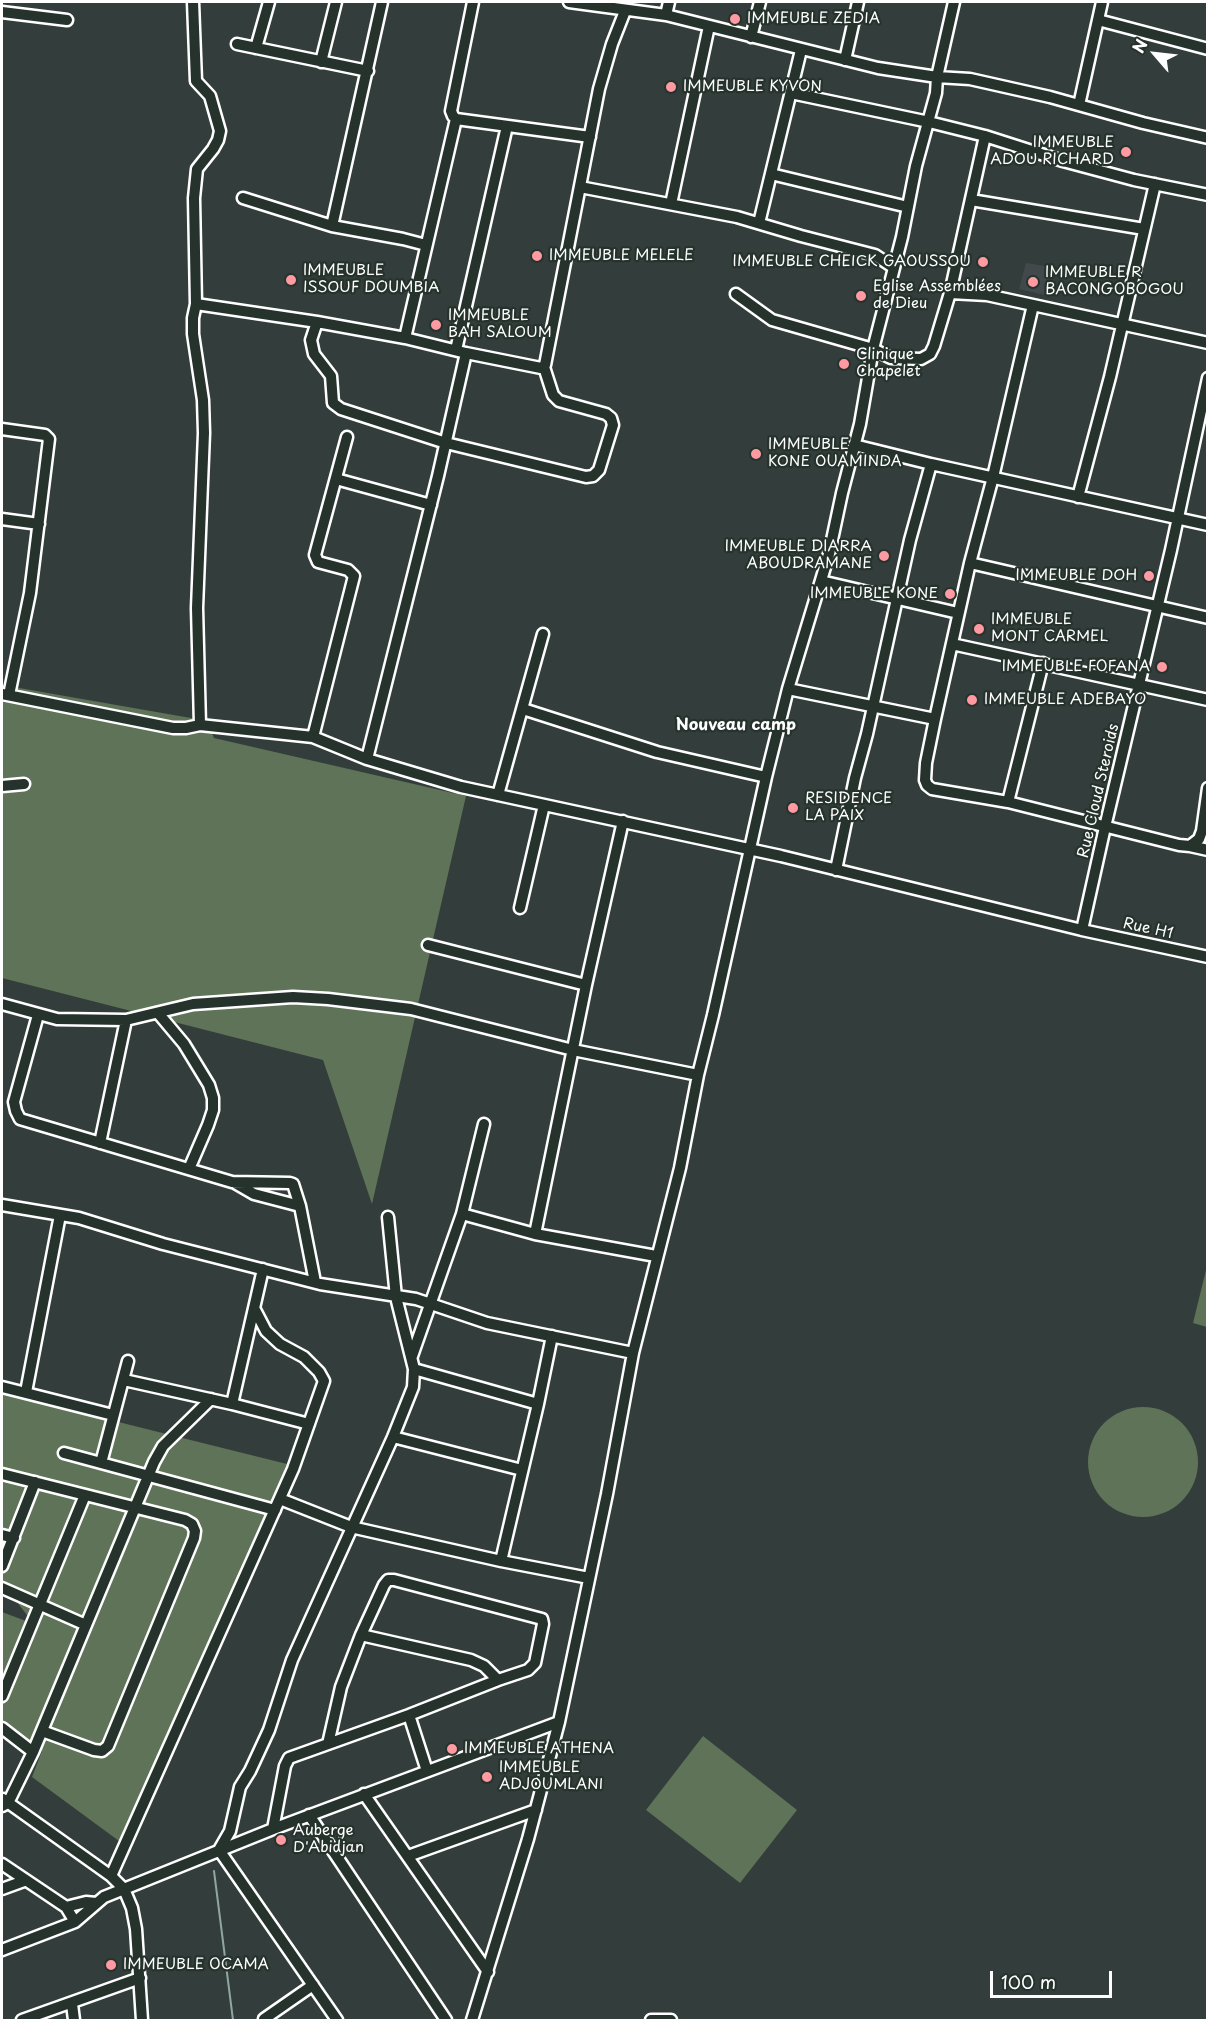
<!DOCTYPE html>
<meta charset="utf-8">
<style>
body{margin:0}
#map{position:relative;width:1209px;height:2022px;overflow:hidden;background:#333d3b;font-family:"Playpen Sans",sans-serif}
canvas{display:block}
.frame{position:absolute;inset:0;border:3px solid #fff;pointer-events:none}
.north{position:absolute;left:1125px;top:24px;width:60px;height:60px;-webkit-text-stroke:4px #26332d;paint-order:stroke;rotate:298deg;font-size:16px;font-weight:700;line-height:24px;text-align:center;color:#fff}
.north::after{content:'';display:block;margin:auto;width:21px;height:27px;background:#fff;clip-path:polygon(50% 0,100% 100%,50% 72%,0 100%)}
.scale{position:absolute;left:990px;top:1971px;width:122px;height:27px;box-sizing:border-box;border:3px solid #fff;border-top:0;padding-left:8px;font-size:18px;line-height:21px;white-space:nowrap;color:#fff;-webkit-text-stroke:4px #26332d;paint-order:stroke}
</style>
<div id="map">
<canvas width="1209" height="2022"></canvas>
<div class="frame"></div>
<div class="north">N</div>
<div class="scale">100 m</div>
</div>
<script>
const c = document.querySelector('canvas').getContext('2d');
c.lineJoin = 'round';
function fillPath(path, color) { c.fillStyle = color; c.fill(path, 'evenodd'); }
const toPath = rows => new Path2D(rows.map(r => 'M' + r).join(''));
function stroke(path, color, width, dash) { c.strokeStyle = color; c.lineWidth = width; c.lineCap = dash ? 'butt' : 'round'; c.setLineDash(dash || []); c.stroke(path); }
function write(font, color, halo, rows, align = 'center') {
  c.font = font + ' "Playpen Sans",sans-serif'; c.lineWidth = 4.5; c.setLineDash([]); c.textBaseline = 'middle'; c.strokeStyle = halo; c.fillStyle = color; for (const [text, x, y, turn = 0] of rows) {
    c.save(); c.translate(x, y); c.rotate((+turn || 0) * Math.PI / 180); c.textAlign = isNaN(turn) ? turn : align; if (halo) c.strokeText(text, 0, 0); c.fillText(text, 0, 0); c.restore();
  }
}
fillPath(toPath([
 [1026,263,1051,267,1044,295,1019,289]
]), '#42494b');
fillPath(toPath([
 [2,685,208,721,214,738,466,796,372,1204,323,1060,2,978],
 [1207,1266,1207,1327,1193,1323],
 [2,1393,299,1467,132,1847,119,1841,32,1777,42,1751,2,1722,2,1612,34,1624,2,1583],
 '1088 1462a55 55 0 1 1 110 0a55 55 0 1 1-110 0Z',
 [703,1736,797,1810,740,1883,646,1810]
]), '#5e7357');
stroke(toPath([
 [214,1871,233,2020]
]), '#8fa6a4', 2);
const minor = toPath([
 [193,2,196,81,210,96,220,131,218,140,213,149,197,169,194,198,196,304,193,318,193,334,203,400,204,433,197,608,200,725],
 [473,2,451,111,453,116,456,119,590,137],
 [569,2,666,15,878,68,937,77,936,93,916,166,902,237,873,349,860,424,842,493,829,554,788,689,935,719],
 [954,2,937,77,970,79,1050,97,1143,123,1208,138],
 [2,12,67,20],
 [666,15,669,2],
 [1098,20,1208,49],
 [751,37,760,2],
 [237,44,368,71],
 [256,48,269,2],
 [845,60,858,2],
 [321,62,336,2],
 [791,93,929,122,985,136,1063,161,1134,180,1208,195],
 [1079,105,1102,2],
 [771,174,908,207],
 [580,187,737,217,801,236,875,255,893,267],
 [243,198,332,226,403,239,426,245],
 [971,200,1144,229],
 [671,204,709,26],
 [759,223,801,50],
 [332,226,382,2],
 [950,293,985,136],
 [736,294,772,320,873,349,891,358,921,359,930,354,934,346,950,293,987,295,1208,343],
 [196,304,317,322,405,338,466,353,438,476,367,759],
 [1033,305,993,477,970,563,935,719,926,763,925,780,927,785,932,789,1008,802,1179,845,1190,846,1199,839,1202,831,1208,788],
 [317,322,311,340,314,354,331,376,333,403,341,409,446,443,586,477,593,476,599,470,613,425,611,418,606,414,559,401,553,395,544,367],
 [405,338,456,119],
 [456,350,507,126],
 [466,353,541,368,545,365,599,89,612,44,625,11],
 [2,429,45,435,49,439,30,593,9,695],
 [854,445,931,464,1208,525],
 [336,479,431,505],
 [1078,497,1110,377,1155,184],
 [2,519,39,524],
 [970,563,1208,618],
 [821,581,958,613],
 [952,644,1208,700],
 [2,694,173,728,186,728,200,725,313,737,367,759,461,787,781,856,1082,930,1208,957],
 [523,709,657,752,766,777],
 [313,737,354,576,348,570,318,562,315,555,347,437],
 [2,786,24,784],
 [498,795,543,634],
 [1008,802,1043,663],
 [1190,846,1208,850],
 [836,870,855,778,867,734,910,540,931,464],
 [520,908,544,805],
 [1082,930,1105,827,1171,550,1208,378],
 [428,945,586,985],
 [2,1004,57,1019,126,1020,193,1004,293,997,328,999,411,1009,573,1050,698,1075],
 [158,1013,184,1044,209,1085,213,1098,213,1110,208,1125,189,1169],
 [38,1015,14,1102,16,1111,20,1119,232,1182,290,1183,293,1184,300,1206,315,1282],
 [100,1143,126,1020],
 [235,1183,254,1194,300,1206],
 [2,1205,79,1218,163,1244,320,1284,416,1299,487,1323,633,1353],
 [462,1214,535,1234,656,1256],
 [535,1234,586,985,623,821],
 [412,1356,462,1214,484,1124],
 [414,1369,538,1404],
 [124,1380,232,1404,309,1424],
 [2,1387,113,1415],
 [26,1392,60,1215],
 [232,1404,263,1269],
 [393,1437,522,1470],
 [64,1453,275,1510],
 [101,1463,128,1361],
 [2,1474,185,1520,192,1524,195,1531,194,1538,108,1746,102,1751,94,1750,42,1731],
 [280,1499,351,1527,501,1561,589,1578],
 [2,1535,14,1538],
 [501,1561,538,1404,552,1336],
 [2,1566,35,1482],
 [2,1588,86,1625],
 [361,1635,471,1660,484,1666,498,1680],
 [2,1696,85,1495],
 [409,1715,427,1771],
 [2,1728,33,1752],
 [364,1794,488,1972],
 [3,1799,111,1876,124,1889,132,1908,136,1929,142,2020],
 [2,1806,8,1803,33,1752,154,1462,163,1446,211,1399],
 [309,1815,446,2020],
 [273,1829,285,1766,289,1758,409,1715,498,1680,528,1670,535,1663,543,1624,542,1619,394,1580,388,1580,384,1585,361,1635,341,1687,328,1744],
 [219,1850,230,1831,240,1787,250,1771,269,1730,292,1660,393,1437,413,1387,414,1369,396,1297,388,1217],
 [219,1850,337,2020],
 [408,1856,536,1810],
 [2,1864,66,1907,75,1922],
 [111,1876,293,1469,324,1381,319,1372,304,1357,280,1344,266,1331,254,1308],
 [2,1889,24,1881],
 [66,1907,86,1902,96,1903],
 [2,1950,75,1922,104,1897,273,1829,559,1722],
 [72,2004,74,2020],
 [264,2019,313,1985],
 [22,2020,140,1978],
 [472,2020,528,1839,559,1722,607,1494,633,1353,680,1168,698,1075,713,1015,766,777,788,689],
 [651,2020,671,2020]
]);
stroke(minor, '#fff', 15);
stroke(minor, '#26332d', 10);
for (const [x, y, r, color] of [
 [735,19,6,"#ff9aa2"],
 [671,87,6,"#ff9aa2"],
 [1126,152,6,"#ff9aa2"],
 [537,256,6,"#ff9aa2"],
 [983,262,6,"#ff9aa2"],
 [291,280,6,"#ff9aa2"],
 [1033,282,6,"#ff9aa2"],
 [861,296,6,"#ff9aa2"],
 [436,325,6,"#ff9aa2"],
 [844,364,6,"#ff9aa2"],
 [756,454,6,"#ff9aa2"],
 [884,556,6,"#ff9aa2"],
 [1149,576,6,"#ff9aa2"],
 [950,594,6,"#ff9aa2"],
 [979,629,6,"#ff9aa2"],
 [1162,667,6,"#ff9aa2"],
 [972,700,6,"#ff9aa2"],
 [793,808,6,"#ff9aa2"],
 [452,1749,6,"#ff9aa2"],
 [487,1777,6,"#ff9aa2"],
 [281,1840,6,"#ff9aa2"],
 [111,1965,6,"#ff9aa2"]
]) { const dot = new Path2D(); dot.arc(x, y, r, 0, 2 * Math.PI); c.fillStyle = color; c.fill(dot); stroke(dot, '#26332d', 2); }
write('15px', '#fff', '#26332d', [
 ["IMMEUBLE ZEDIA",747,19],
 ["IMMEUBLE KYVON",683,87],
 ["IMMEUBLE",1114,143,"right"],
 ["ADOU RICHARD",1114,160,"right"],
 ["IMMEUBLE MELELE",549,256],
 ["IMMEUBLE CHEICK GAOUSSOU",971,262,"right"],
 ["IMMEUBLE",303,271],
 ["ISSOUF DOUMBIA",303,288],
 ["IMMEUBLE R",1045,273],
 ["BACONGOBOGOU",1045,290],
 ["Eglise Assemblées",873,287],
 ["de Dieu",873,304],
 ["IMMEUBLE",448,316],
 ["BAH SALOUM",448,333],
 ["Clinique",856,355],
 ["Chapelet",856,372],
 ["IMMEUBLE",768,445],
 ["KONE OUAMINDA",768,462],
 ["IMMEUBLE DIARRA",872,547,"right"],
 ["ABOUDRAMANE",872,564,"right"],
 ["IMMEUBLE DOH",1137,576,"right"],
 ["IMMEUBLE KONE",938,594,"right"],
 ["IMMEUBLE",991,620],
 ["MONT CARMEL",991,637],
 ["IMMEUBLE FOFANA",1150,667,"right"],
 ["IMMEUBLE ADEBAYO",984,700],
 ["RESIDENCE",805,799],
 ["LA PAIX",805,816],
 ["IMMEUBLE ATHENA",464,1749],
 ["IMMEUBLE",499,1768],
 ["ADJOUMLANI",499,1785],
 ["Auberge",293,1831],
 ["D'Abidjan",293,1848],
 ["IMMEUBLE OCAMA",123,1965]
], 'left');
write('15px', '#fff', '#26332d', [
 ["Rue Cloud Steroids",1099,791,-77],
 ["Rue H1",1148,929,12]
]);
write('bold 16px', '#fff', '#26332d', [
 ["Nouveau camp",736,726]
]);
</script>
